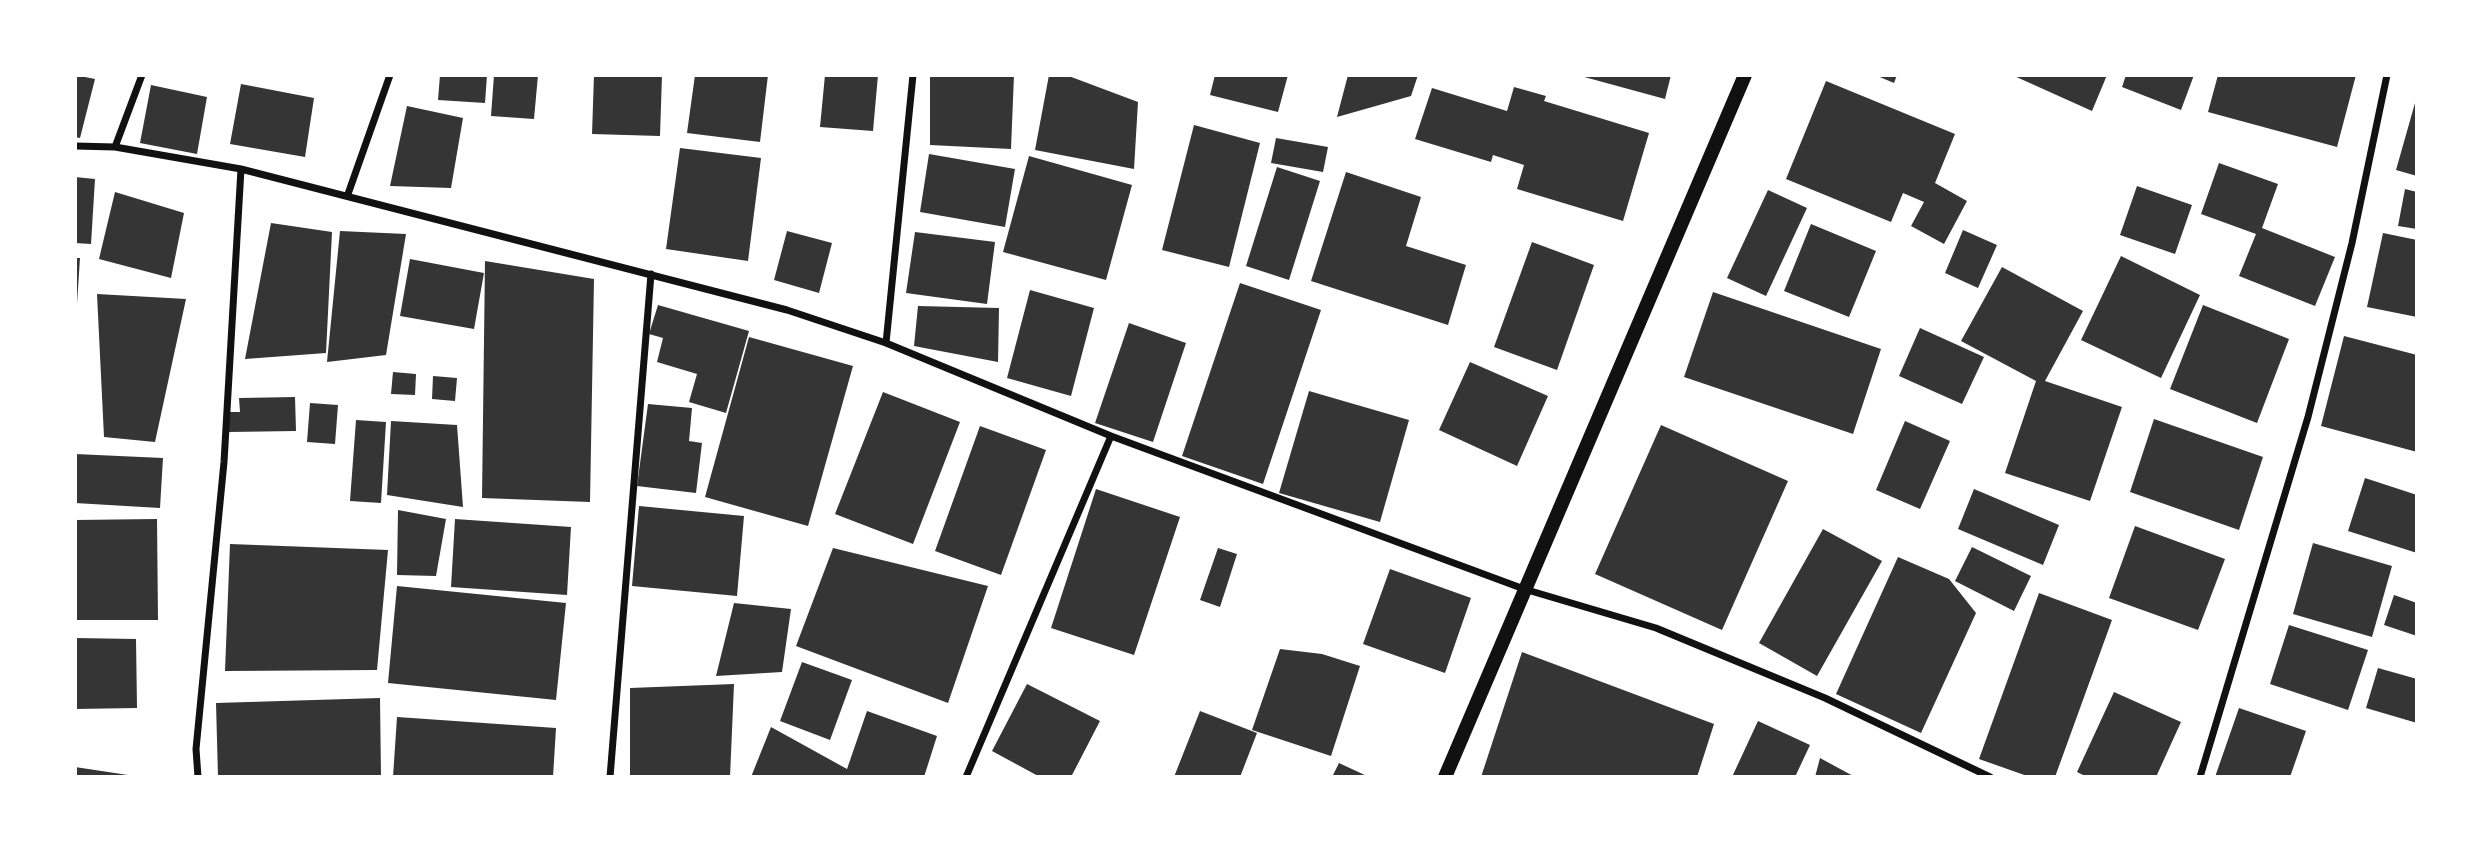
<!DOCTYPE html>
<style>
body{margin:0}
#map{position:relative;width:2492px;height:852px;overflow:hidden;background:#fff;font-family:"PT Serif",serif}
canvas{display:block}
.frame{position:absolute;inset:0;border:77px solid #fff;pointer-events:none}
</style>
<div id="map">
<canvas width="2492" height="852"></canvas>
<div class="frame"></div>
</div>
<script>
const c = document.querySelector('canvas').getContext('2d');
c.lineJoin = 'round';
function fillPath(path, color) { c.fillStyle = color; c.fill(path, 'evenodd'); }
const toPath = rows => new Path2D(rows.map(r => 'M' + r).join(''));
function stroke(path, color, width, dash) { c.strokeStyle = color; c.lineWidth = width; c.lineCap = dash ? 'butt' : 'round'; c.setLineDash(dash || []); c.stroke(path); }
fillPath(toPath([
 [75,75,95,79,80,138,75,137],
 [440,75,487,75,485,103,438,100],
 [494,75,538,75,534,119,491,116],
 [594,75,662,75,660,136,592,134],
 [695,75,768,75,760,142,687,133],
 [825,75,878,75,873,131,820,127],
 [930,75,1014,75,1011,149,930,145],
 [1049,75,1066,75,1138,102,1134,169,1035,150],
 [1215,75,1288,75,1278,112,1210,95],
 [1348,75,1418,75,1411,96,1337,117],
 [1577,75,1671,75,1665,99],
 [1875,75,1897,75,1894,83],
 [2012,75,2107,75,2092,111],
 [2126,75,2194,75,2181,110,2122,87],
 [2218,75,2356,75,2337,147,2208,112],
 [1826,81,1955,134,1935,183,1967,201,1944,244,1911,226,1924,202,1903,193,1891,222,1786,179],
 [241,84,314,98,305,157,230,144],
 [151,85,207,97,197,154,140,143],
 [1514,87,1546,96,1544,101,1649,133,1623,221,1517,189,1524,165,1493,155,1491,162,1415,139,1432,88,1507,111],
 [2417,96,2417,176,2396,170],
 [407,106,463,118,451,188,390,186],
 [1194,125,1260,143,1229,267,1162,250],
 [1276,138,1328,147,1323,172,1271,163],
 [680,148,761,158,748,261,666,249],
 [929,154,1015,169,1005,227,920,212],
 [1029,156,1132,185,1106,280,1003,252],
 [2219,163,2278,184,2262,228,2335,257,2315,306,2239,276,2256,234,2201,214],
 [1277,167,1320,181,1289,280,1246,266],
 [1346,172,1421,197,1406,246,1466,265,1448,325,1311,281],
 [75,177,95,179,91,244,75,243],
 [2137,186,2192,205,2175,254,2120,235],
 [2405,189,2417,192,2417,229,2398,226],
 [1768,190,1807,208,1766,296,1727,278],
 [115,192,184,213,171,278,99,259],
 [271,223,332,232,326,353,245,359],
 [1811,224,1876,251,1849,317,1784,291],
 [1963,230,1997,245,1978,288,1945,273],
 [340,231,406,234,386,355,327,362],
 [787,231,832,243,819,293,774,280],
 [915,232,995,242,987,304,906,293],
 [2383,233,2417,240,2417,317,2367,307],
 [1532,242,1594,265,1557,370,1494,347],
 [2121,256,2200,295,2161,378,2081,340],
 [75,258,80,258,77,304,75,304],
 [410,259,484,273,474,329,400,316],
 [485,261,594,279,590,502,482,498],
 [2002,267,2083,311,2045,381,2122,407,2090,501,2005,473,2036,381,1961,341],
 [1240,283,1321,310,1263,484,1182,456],
 [1030,290,1094,308,1071,396,1007,378],
 [1713,292,1881,349,1853,434,1684,377],
 [97,294,186,299,155,442,104,437],
 [658,305,749,331,726,413,689,402,697,374,657,362,663,338,649,334],
 [2203,305,2289,339,2257,423,2170,389],
 [918,306,999,308,998,362,914,346],
 [1129,323,1186,343,1153,442,1095,423],
 [1920,328,1984,357,1962,404,1899,376],
 [2344,336,2417,355,2417,452,2321,426],
 [749,337,853,366,808,526,705,497],
 [1470,362,1548,396,1517,466,1439,430],
 [393,372,416,374,415,395,391,394],
 [433,376,457,378,455,401,432,399],
 [1309,391,1409,420,1380,522,1279,493],
 [883,392,960,422,913,544,835,514],
 [295,397,296,431,229,432,228,412,240,412,239,398],
 [310,403,338,405,335,444,307,442],
 [648,404,692,408,689,441,702,443,696,493,637,486],
 [2154,419,2263,457,2239,530,2130,492],
 [356,420,386,422,381,503,350,501],
 [391,421,457,425,463,507,387,495],
 [1905,421,1950,441,1920,509,1876,490],
 [1661,425,1788,481,1722,630,1595,574],
 [980,426,1046,450,1001,575,935,551],
 [75,454,163,458,160,508,75,503],
 [2365,478,2417,495,2417,553,2348,531],
 [1096,489,1180,517,1134,655,1051,628],
 [1974,489,2059,525,2043,565,1958,529],
 [639,506,744,516,737,596,632,586],
 [398,510,446,519,436,576,397,575],
 [157,519,158,620,75,620,75,520],
 [455,519,571,527,567,595,451,587],
 [2135,526,2225,559,2198,630,2109,598],
 [1823,529,1882,561,1817,676,1759,643],
 [2313,543,2392,566,2372,637,2293,614],
 [230,544,388,550,377,670,225,671],
 [1972,547,2031,576,2014,611,1955,581],
 [833,548,988,586,948,703,796,646],
 [1218,548,1237,554,1220,607,1200,600],
 [1898,557,1949,579,1976,613,1921,733,1836,694],
 [1390,569,1471,598,1445,673,1363,644],
 [397,586,566,603,556,700,388,683],
 [2039,593,2112,620,2055,777,2030,777,1979,759],
 [2394,595,2417,603,2417,636,2384,625],
 [734,603,791,609,782,672,716,676],
 [2289,625,2368,650,2348,710,2270,684],
 [75,638,136,639,137,708,75,709],
 [1280,649,1322,654,1360,666,1331,756,1252,730],
 [1522,652,1714,724,1697,777,1481,777],
 [802,662,852,680,830,740,780,721],
 [2378,668,2417,679,2417,723,2366,708],
 [734,684,730,777,630,777,630,688],
 [1027,684,1100,721,1071,777,1040,777,992,751],
 [2114,692,2181,722,2156,777,2087,777,2077,772],
 [380,698,381,777,218,777,216,703],
 [2239,708,2306,731,2290,777,2215,777],
 [867,711,937,736,924,777,751,777,771,727,847,769],
 [1200,711,1257,733,1240,777,1174,777],
 [397,717,556,728,553,777,393,777],
 [1758,721,1810,745,1795,777,1732,777],
 [1820,758,1855,777,1815,777],
 [1339,763,1369,777,1332,777],
 [75,767,128,775,128,777,75,777]
]), '#353535');
stroke(toPath([
 [75,146,115,147,241,169,787,310,886,343,1111,436,1524,589,1656,628,1825,698,1990,777],
 [115,147,142,75],
 [348,194,390,75],
 [886,343,913,75],
 [198,777,196,749,224,462,241,169],
 [610,777,651,274],
 [966,777,1111,436],
 [2200,777,2308,417,2352,243,2387,75]
]), '#111', 7);
stroke(toPath([
 [1445,777,1745,75]
]), '#111', 14);
</script>
